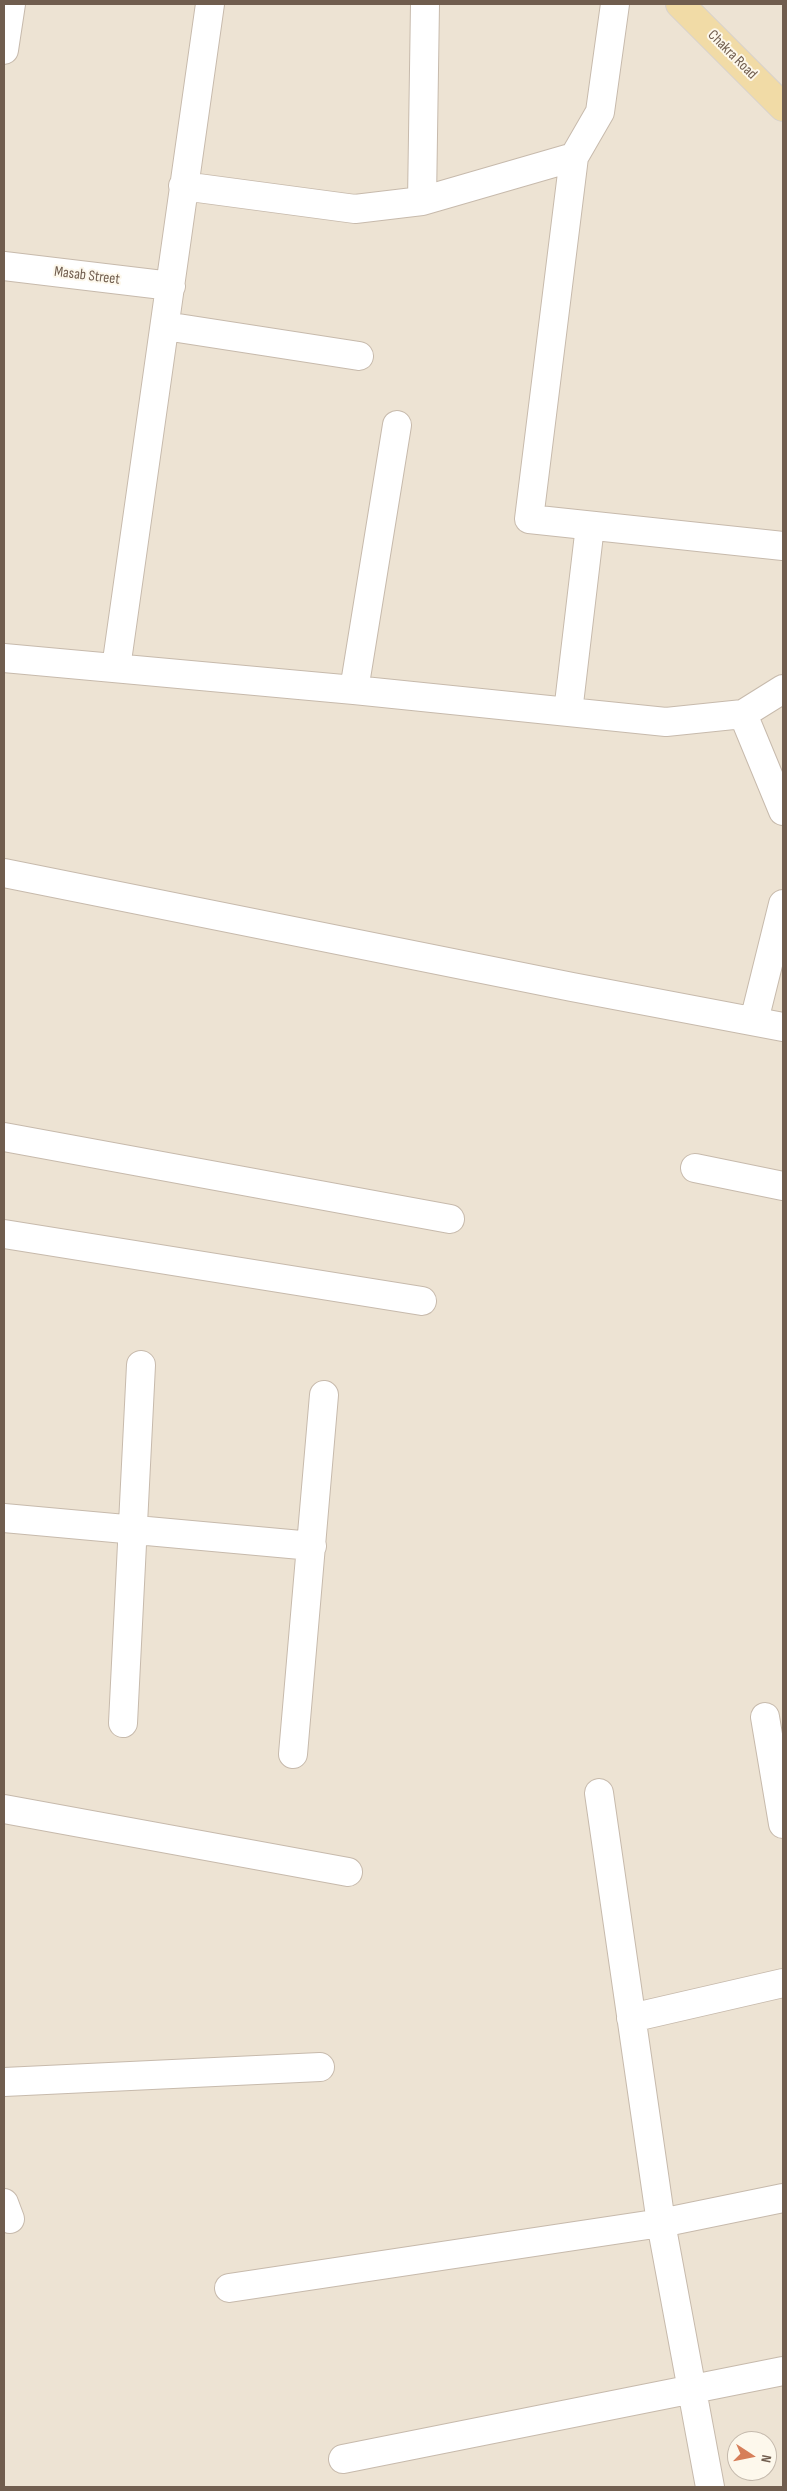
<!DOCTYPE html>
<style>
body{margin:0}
#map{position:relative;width:787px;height:2491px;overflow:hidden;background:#faf4e6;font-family:"Sofia Sans Condensed",sans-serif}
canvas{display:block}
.frame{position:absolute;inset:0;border:5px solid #705d4e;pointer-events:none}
.north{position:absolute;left:727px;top:2431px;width:50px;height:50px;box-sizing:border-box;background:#fdf8ec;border:1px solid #c5baad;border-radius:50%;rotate:101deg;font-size:14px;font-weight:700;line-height:20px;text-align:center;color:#705d4e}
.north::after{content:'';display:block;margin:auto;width:18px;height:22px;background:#d67e59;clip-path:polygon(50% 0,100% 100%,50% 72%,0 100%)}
</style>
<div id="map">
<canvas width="787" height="2491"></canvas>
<div class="frame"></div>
<div class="north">N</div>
</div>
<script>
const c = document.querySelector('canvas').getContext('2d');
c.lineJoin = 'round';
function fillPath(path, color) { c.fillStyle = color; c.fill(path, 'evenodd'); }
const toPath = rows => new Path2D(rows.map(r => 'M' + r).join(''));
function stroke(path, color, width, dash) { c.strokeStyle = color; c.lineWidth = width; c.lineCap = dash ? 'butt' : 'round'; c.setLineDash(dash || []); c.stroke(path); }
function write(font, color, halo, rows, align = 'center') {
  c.font = font + ' "Sofia Sans Condensed",sans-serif'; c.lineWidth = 4; c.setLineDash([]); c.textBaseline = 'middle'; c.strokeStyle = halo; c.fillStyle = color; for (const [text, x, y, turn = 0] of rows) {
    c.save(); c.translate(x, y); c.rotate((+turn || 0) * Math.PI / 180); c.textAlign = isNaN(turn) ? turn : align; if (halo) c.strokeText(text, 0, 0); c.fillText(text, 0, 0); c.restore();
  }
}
fillPath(toPath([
 [4,4,783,4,783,2487,4,2487],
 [737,2441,767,2441,767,2471,737,2471]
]), '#ede3d3');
const minor = toPath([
 [615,4,600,112,574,157,529,519,783,546],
 [4,50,11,4],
 [183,186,355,209,422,201,574,157],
 [422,201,425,4],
 [4,266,171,286],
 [165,326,359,356],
 [4,658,354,690,666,722,743,714,783,689],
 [116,668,210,4],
 [354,690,397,425],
 [568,712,590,526],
 [743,714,783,811],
 [4,873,572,987,783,1027],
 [754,1021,783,904],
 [4,1137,450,1219],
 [695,1168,783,1186],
 [4,1234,422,1301],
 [4,1518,312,1546],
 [765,1717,783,1824],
 [123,1723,141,1365],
 [293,1754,324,1395],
 [599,1793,661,2223,710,2487],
 [4,1809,348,1872],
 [631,2018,783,1983],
 [4,2082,320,2067],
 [4,2203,10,2219],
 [229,2288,661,2223,783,2198],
 [343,2459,783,2371]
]);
const major = toPath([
 [680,4,783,107]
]);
stroke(minor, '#c7baac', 30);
stroke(major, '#d7d2cd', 30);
stroke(minor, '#fff', 28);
stroke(major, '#f1dba6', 28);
write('15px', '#705d4e', '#fdf8ec', [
 ["Chakra Road",732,55,45],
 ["Masab Street",87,276,7]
]);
</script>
